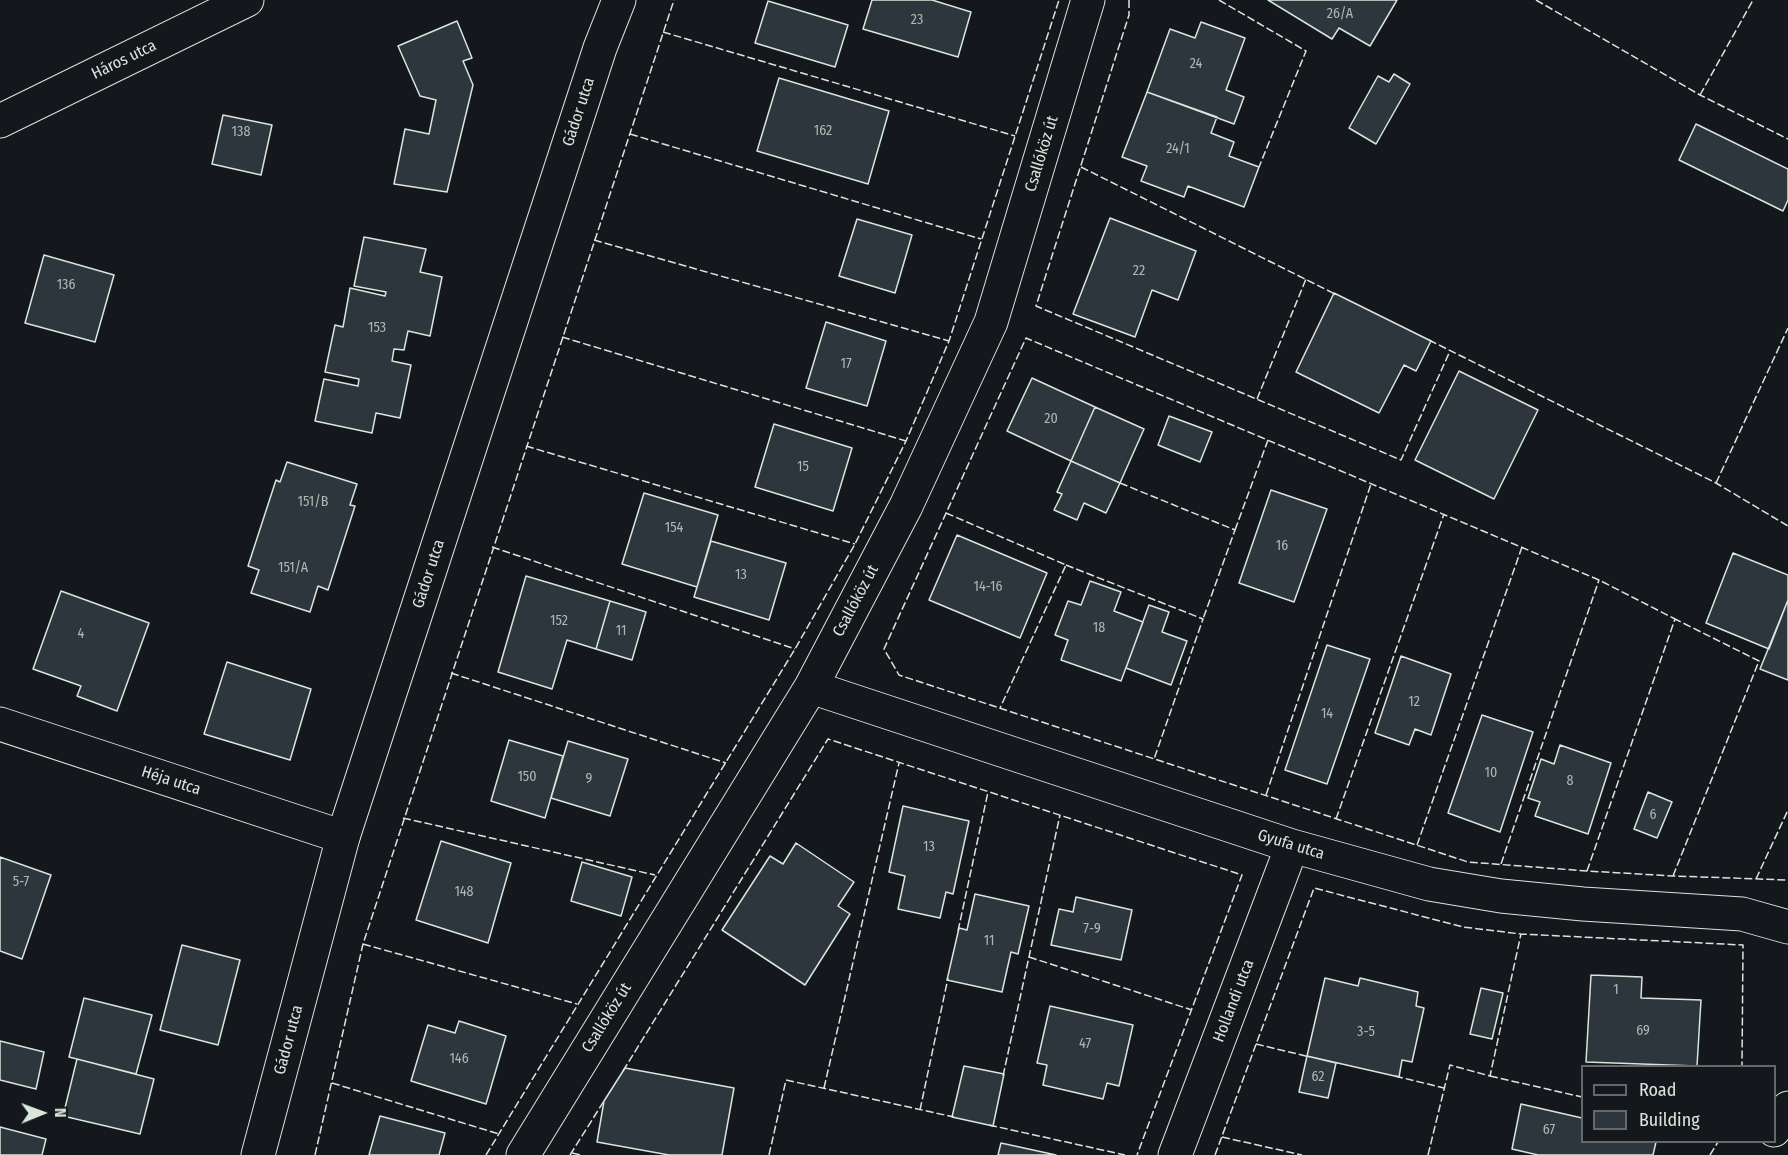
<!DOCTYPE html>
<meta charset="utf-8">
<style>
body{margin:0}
#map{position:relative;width:1788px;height:1155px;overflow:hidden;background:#14181c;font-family:"Fira Sans Condensed",sans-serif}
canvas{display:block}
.legend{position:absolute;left:1581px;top:1065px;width:195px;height:78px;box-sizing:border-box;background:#14181c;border:2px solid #626a69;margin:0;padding:8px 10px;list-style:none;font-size:18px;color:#d8e6dc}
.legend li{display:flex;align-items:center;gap:12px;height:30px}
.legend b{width:30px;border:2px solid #626a69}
.north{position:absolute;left:12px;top:1083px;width:60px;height:60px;-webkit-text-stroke:4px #14181c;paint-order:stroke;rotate:89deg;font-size:16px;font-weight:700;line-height:24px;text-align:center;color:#d8e6dc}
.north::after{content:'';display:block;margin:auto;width:21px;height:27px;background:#d8e6dc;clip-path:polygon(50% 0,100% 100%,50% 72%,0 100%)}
</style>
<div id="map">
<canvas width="1788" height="1155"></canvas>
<ul class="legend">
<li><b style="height:8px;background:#14181c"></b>Road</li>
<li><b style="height:16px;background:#2c363c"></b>Building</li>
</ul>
<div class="north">N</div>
</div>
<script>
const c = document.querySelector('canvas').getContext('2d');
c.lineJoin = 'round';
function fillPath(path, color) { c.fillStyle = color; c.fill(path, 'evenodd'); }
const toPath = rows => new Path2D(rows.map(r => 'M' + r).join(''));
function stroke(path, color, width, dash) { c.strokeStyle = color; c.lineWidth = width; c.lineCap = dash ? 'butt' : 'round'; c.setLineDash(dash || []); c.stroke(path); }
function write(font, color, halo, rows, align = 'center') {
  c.font = font + ' "Fira Sans Condensed",sans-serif'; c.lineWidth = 4.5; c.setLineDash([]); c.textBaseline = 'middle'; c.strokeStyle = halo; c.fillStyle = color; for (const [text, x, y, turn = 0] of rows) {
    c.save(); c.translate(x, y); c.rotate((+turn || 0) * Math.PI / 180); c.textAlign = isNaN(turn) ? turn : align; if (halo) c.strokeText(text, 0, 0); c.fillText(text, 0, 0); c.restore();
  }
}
const building = toPath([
 [872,0,932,0,971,12,958,57,863,29,872,0],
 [1268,0,1397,0,1370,46,1339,28,1332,39,1268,0],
 [768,1,848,25,835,67,755,43,768,1],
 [457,21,472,58,463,61,473,85,447,192,394,184,405,129,429,134,436,100,420,96,398,46,457,21],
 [1201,22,1245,38,1226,90,1244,97,1234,124,1147,92,1170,29,1195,38,1201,22],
 [1394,74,1410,84,1376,144,1349,128,1378,76,1389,82,1394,74],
 [779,78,889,111,868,184,757,151,779,78],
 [1147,92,1217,117,1211,133,1234,142,1229,156,1259,167,1244,207,1188,186,1184,197,1141,181,1147,166,1122,157,1147,92],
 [223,115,272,125,261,175,212,164,223,115],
 [1696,124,1788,169,1788,200,1783,211,1679,160,1696,124],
 [1110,218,1196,251,1178,300,1152,290,1135,337,1073,314,1110,218],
 [857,219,912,235,895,293,839,276,857,219],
 [364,237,426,249,420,272,442,277,430,336,408,331,404,350,394,349,392,361,411,365,400,418,376,413,372,433,315,421,324,379,358,386,359,379,325,372,335,325,343,327,350,288,385,296,386,292,354,286,364,237],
 [44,255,114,275,95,342,25,323,44,255],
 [1334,293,1431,341,1416,371,1404,365,1379,413,1296,372,1334,293],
 [826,322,886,341,867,406,806,388,826,322],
 [1459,371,1538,410,1494,499,1415,460,1459,371],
 [1032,378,1095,407,1071,461,1007,431,1032,378],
 [1095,407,1144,429,1120,483,1071,461,1095,407],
 [1169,416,1212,432,1200,462,1158,445,1169,416],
 [774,424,852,448,833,511,755,487,774,424],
 [1071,461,1120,483,1106,513,1084,503,1077,520,1054,510,1062,494,1057,492,1071,461],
 [287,462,357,484,350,505,355,506,328,590,318,586,310,612,251,593,259,570,248,566,276,480,280,482,287,462],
 [1271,490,1327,509,1294,602,1239,583,1271,490],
 [644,493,718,515,697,587,622,564,644,493],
 [957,535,1047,573,1020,638,929,600,957,535],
 [711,541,786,563,769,620,694,597,711,541],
 [1733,553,1788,575,1788,600,1769,649,1706,623,1733,553],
 [526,576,610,601,596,649,567,640,552,689,498,672,526,576],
 [1090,581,1121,592,1114,611,1143,622,1121,681,1061,660,1068,640,1055,635,1068,601,1081,605,1090,581],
 [61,591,149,623,117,711,77,696,81,686,33,669,61,591],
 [1788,600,1788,680,1760,669,1788,600],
 [610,601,646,612,632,660,596,649,610,601],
 [1149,605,1169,612,1162,632,1187,641,1171,685,1126,668,1149,605],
 [1327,645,1370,659,1327,784,1285,770,1327,645],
 [1401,656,1451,674,1431,735,1415,729,1409,745,1375,733,1401,656],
 [227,662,311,689,290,760,204,734,227,662],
 [1482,715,1533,732,1500,832,1448,813,1482,715],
 [509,740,563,756,545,818,491,801,509,740],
 [568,741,628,759,610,816,551,798,568,741],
 [1560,745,1611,763,1588,834,1535,816,1540,802,1528,798,1541,759,1554,764,1560,745],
 [1648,792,1672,802,1657,838,1634,829,1648,792],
 [903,806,969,821,953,894,946,892,940,918,898,909,905,876,889,872,903,806],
 [441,841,511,863,488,943,416,920,441,841],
 [796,843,854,882,838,906,850,914,805,985,722,930,770,856,783,864,796,843],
 [0,857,51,875,22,959,0,951,0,857],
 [582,862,632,877,621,916,571,901,582,862],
 [975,894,1029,906,1018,954,1011,952,1002,992,947,980,959,928,967,930,975,894],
 [1076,897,1132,910,1121,960,1051,945,1059,909,1073,912,1076,897],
 [182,945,240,960,218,1045,160,1030,182,945],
 [1591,975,1642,977,1641,998,1701,1000,1697,1066,1586,1062,1591,975],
 [1325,978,1358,986,1360,978,1418,992,1416,1006,1424,1008,1412,1062,1402,1060,1399,1077,1307,1056,1325,978],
 [1481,988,1503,993,1492,1039,1470,1034,1481,988],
 [84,998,152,1015,136,1074,69,1057,84,998],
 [1050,1006,1133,1025,1119,1086,1107,1083,1103,1099,1043,1085,1047,1065,1037,1063,1050,1006],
 [459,1021,506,1036,486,1104,411,1081,428,1025,455,1033,459,1021],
 [0,1041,44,1052,36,1089,0,1080,0,1041],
 [1307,1056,1336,1063,1328,1098,1299,1092,1307,1056],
 [77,1059,154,1079,140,1134,63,1116,77,1059],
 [964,1066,1004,1074,993,1126,952,1117,964,1066],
 [625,1068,734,1088,722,1155,669,1155,597,1142,604,1101,625,1068],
 [1521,1104,1582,1118,1582,1142,1656,1142,1653,1155,1538,1155,1512,1149,1521,1104],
 [380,1116,445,1133,439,1155,369,1155,380,1116],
 [0,1127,46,1139,42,1155,0,1155,0,1127],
 [1001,1143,1056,1155,998,1155,1001,1143]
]);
fillPath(building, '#2c363c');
stroke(building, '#d8e6dc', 1.5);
const minor = toPath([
 [811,687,1292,846,1429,884,1501,896,1583,904,1742,914,1788,927],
 [0,724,343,837],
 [1774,1130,1788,1108],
 [523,1155,811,687,906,506,991,322,1088,0],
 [1175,1155,1292,846]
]);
const tertiary = toPath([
 [0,121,247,0],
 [258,1155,343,837,600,48,619,0]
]);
stroke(minor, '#d8e6dc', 35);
stroke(tertiary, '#d8e6dc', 35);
stroke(minor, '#14181c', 33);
stroke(tertiary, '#14181c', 33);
stroke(toPath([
 [1129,0,1129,15,1036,306,1401,460,1450,351],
 [1219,0,1306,51,1259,167],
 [1536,0,1700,95,1788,139],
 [663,32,1015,136],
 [1700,95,1753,0],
 [630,134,981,239],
 [1081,167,1337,295],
 [594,240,949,341],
 [562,337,906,441],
 [1429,340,1716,483,1788,526],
 [1257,399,1306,279],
 [526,446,855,544],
 [1120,483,1235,530,1203,619],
 [1716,483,1788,328],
 [946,513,1066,565,1000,708],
 [1235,530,1268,440],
 [492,547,795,649],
 [1066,565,1203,619,1154,759],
 [451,673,726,763],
 [1266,795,1371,484],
 [403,818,655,875],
 [1336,819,1444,514],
 [1417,845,1522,547],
 [1501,864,1599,580],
 [1587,871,1675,619,1599,580,1026,338,884,649,899,675,1468,862,1587,871,1673,876,1788,880],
 [1673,876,1759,661,1675,619],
 [1756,879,1788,810],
 [958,931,988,792],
 [363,944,577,1004],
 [1029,957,1192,1010],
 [1256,1044,1310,1057],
 [623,1071,828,739,1242,875,1137,1155],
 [1003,1076,1060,815],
 [1395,1076,1444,1088],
 [1490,1076,1582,1097],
 [332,1083,499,1134],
 [824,1088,899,763],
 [920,1110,948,978],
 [989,1125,1125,1155],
 [1222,1137,1302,1155],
 [572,1153,581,1155],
 [315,1155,363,944,674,0],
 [486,1155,795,649,855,544,906,441,949,341,1059,0],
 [570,1155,604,1101],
 [769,1155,786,1080,954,1117],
 [1215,1155,1314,888,1463,927,1521,934,1743,945,1742,1066],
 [1428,1155,1450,1065,1490,1076,1521,934],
 [1710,1155,1718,1142]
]), '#d8e6dc', 1.5, [8, 3]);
write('14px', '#adbab4', null, [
 ["26/A",1340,14],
 ["23",917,20],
 ["24",1196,64],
 ["162",823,131],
 ["138",241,132],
 ["24/1",1178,149],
 ["22",1139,271],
 ["136",66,285],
 ["153",377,328],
 ["17",846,364],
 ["20",1051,419],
 ["15",803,467],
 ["151/B",313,502],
 ["154",674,528],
 ["16",1282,546],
 ["151/A",293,568],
 ["13",741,575],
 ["14-16",988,587],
 ["152",559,621],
 ["18",1099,628],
 ["11",621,631],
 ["4",81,634],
 ["12",1414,702],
 ["14",1327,714],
 ["10",1491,773],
 ["150",527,777],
 ["9",589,779],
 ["8",1570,781],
 ["6",1653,815],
 ["13",929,847],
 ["5-7",21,882],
 ["148",464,892],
 ["7-9",1092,929],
 ["11",989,941],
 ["1",1616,990],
 ["69",1643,1031],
 ["3-5",1366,1032],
 ["47",1085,1044],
 ["146",459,1059],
 ["62",1318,1077],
 ["67",1549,1130]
]);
write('16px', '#d8e6dc', '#14181c', [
 ["Háros utca",124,60,-26],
 ["Gádor utca",579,112,-72],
 ["Csallóköz út",1042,154,-73],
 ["Gádor utca",429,574,-72],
 ["Csallóköz út",856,601,-62],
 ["Héja utca",171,781,18],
 ["Gyufa utca",1291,845,17],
 ["Hollandi utca",1234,1001,-69],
 ["Csallóköz út",607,1018,-58],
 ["Gádor utca",289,1040,-75]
]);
</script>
